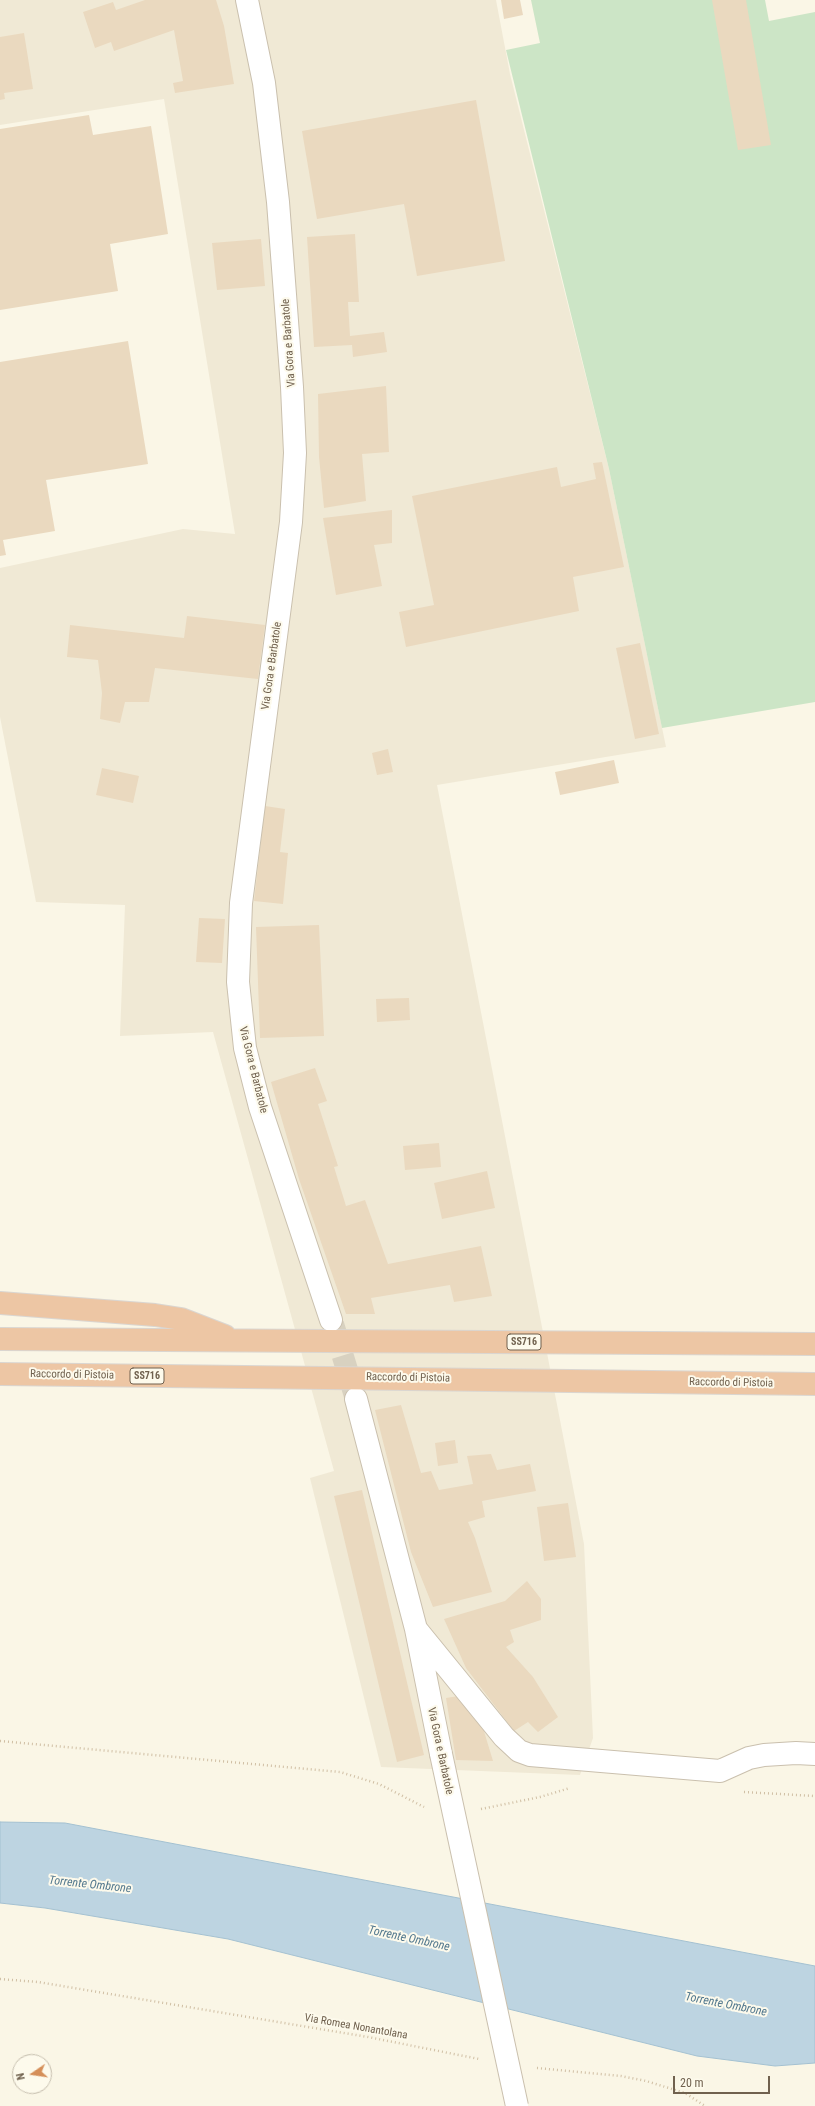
<!DOCTYPE html>
<style>
body{margin:0}
#map{position:relative;width:815px;height:2106px;overflow:hidden;background:#faf6e6;font-family:"Roboto Condensed",sans-serif}
canvas{display:block}
.north{position:absolute;left:12px;top:2054px;width:40px;height:40px;box-sizing:border-box;background:#fdfaec;border:1px solid #c5bdad;border-radius:50%;rotate:257deg;font-size:11px;font-weight:700;line-height:16px;text-align:center;color:#70614e}
.north::after{content:'';display:block;margin:auto;width:14px;height:18px;background:#d58f59;clip-path:polygon(50% 0,100% 100%,50% 72%,0 100%)}
.scale{position:absolute;left:673px;top:2076px;width:97px;height:18px;box-sizing:border-box;border:2px solid #70614e;border-top:0;padding-left:5px;font-size:12px;line-height:14px;white-space:nowrap;color:#70614e;-webkit-text-stroke:3px #fdfaec;paint-order:stroke}
</style>
<div id="map">
<canvas width="815" height="2106"></canvas>
<div class="north">N</div>
<div class="scale">20 m</div>
</div>
<script>
const c = document.querySelector('canvas').getContext('2d');
c.lineJoin = 'round';
function fillPath(path, color) { c.fillStyle = color; c.fill(path, 'evenodd'); }
const toPath = rows => new Path2D(rows.map(r => 'M' + r).join(''));
function stroke(path, color, width, dash) { c.strokeStyle = color; c.lineWidth = width; c.lineCap = dash ? 'butt' : 'round'; c.setLineDash(dash || []); c.stroke(path); }
function write(font, color, halo, rows, align = 'center') {
  c.font = font + ' "Roboto Condensed",sans-serif'; c.lineWidth = 4; c.setLineDash([]); c.textBaseline = 'middle'; c.strokeStyle = halo; c.fillStyle = color; for (const [text, x, y, turn = 0] of rows) {
    c.save(); c.translate(x, y); c.rotate((+turn || 0) * Math.PI / 180); c.textAlign = isNaN(turn) ? turn : align; if (halo) c.strokeText(text, 0, 0); c.fillText(text, 0, 0); c.restore();
  }
}
fillPath(toPath([
 [0,0,496,0,510,74,609,469,666,747,437,785,584,1544,593,1738,580,1775,381,1767,310,1478,334,1471,213,1032,120,1036,125,905,36,902,0,717,0,568,183,529,235,534,164,99,0,125]
]), '#f0e9d5');
fillPath(toPath([
 [531,0,765,0,769,21,815,12,815,702,662,728,609,469,506,50,540,43]
]), '#cce5c6');
const water = toPath([
 [0,1822,65,1823,815,1966,815,2063,775,2066,697,2056,228,1939,45,1908,0,1903,0,1822]
]);
fillPath(water, '#bdd4e1');
stroke(water, '#a4c1d1', 1);
fillPath(toPath([
 [145,0,216,0,224,26,234,84,175,93,173,83,183,81,174,30,114,51,111,42,95,48,83,12,113,2,116,10],
 [501,0,520,0,523,15,504,19],
 [712,0,746,0,771,145,738,150],
 [24,33,33,89,4,93,5,99,0,100,0,37],
 [476,100,505,261,417,276,404,204,317,219,302,131],
 [89,115,93,135,151,126,168,234,110,244,118,291,0,310,0,129],
 [355,234,359,302,348,302,350,336,384,332,387,352,353,357,352,345,314,347,307,237],
 [261,239,265,286,217,290,212,243],
 [128,341,148,464,46,480,55,531,3,540,6,555,0,556,0,362],
 [386,386,389,452,362,454,366,501,324,508,319,457,318,394],
 [602,462,624,567,573,577,579,611,406,647,399,612,434,605,412,496,557,467,561,487,596,479,593,463],
 [392,510,392,543,374,545,382,586,336,595,323,518],
 [187,616,265,625,258,679,155,668,149,702,125,702,120,723,100,719,102,693,98,660,67,657,70,625,184,638],
 [640,643,659,734,635,739,616,648],
 [388,749,393,772,377,775,372,753],
 [614,760,619,783,560,795,555,772],
 [102,768,139,776,133,803,96,795],
 [265,806,285,809,280,852,288,853,283,904,254,901],
 [199,918,225,919,222,963,196,962],
 [319,925,324,1036,260,1038,256,927],
 [409,998,410,1020,377,1022,376,999],
 [315,1068,327,1101,318,1104,338,1166,334,1167,346,1206,365,1200,388,1264,481,1246,492,1296,454,1302,450,1285,371,1298,375,1314,346,1314,299,1179,271,1082],
 [439,1143,441,1167,405,1170,403,1146],
 [487,1171,495,1208,442,1219,434,1183],
 [401,1405,421,1473,431,1471,439,1490,473,1484,467,1456,491,1454,497,1470,530,1464,536,1491,482,1501,485,1517,468,1522,475,1538,492,1592,433,1607,411,1552,375,1410],
 [455,1440,458,1463,438,1466,435,1443],
 [362,1490,424,1755,397,1762,334,1496],
 [568,1503,576,1557,544,1561,537,1507],
 [527,1581,541,1599,541,1620,510,1630,514,1642,506,1647,533,1677,558,1717,538,1732,528,1722,514,1731,466,1668,444,1619,505,1601],
 [459,1696,480,1718,493,1761,456,1760,446,1698]
]), '#ead9bf');
stroke(toPath([
 [333,1324,355,1396]
]), '#d8d1c0', 22, [22, 11]);
const minor = toPath([
 [247,0,264,83,278,202,292,387,295,453,291,522,241,903,238,982,245,1048,260,1107,331,1320],
 [356,1399,416,1629,441,1754],
 [416,1629,504,1737,519,1751,530,1755,720,1771,749,1758,764,1755,796,1753,815,1754]
]);
const highway = toPath([
 [0,1303,155,1315,181,1319,225,1336],
 [0,1339,815,1344],
 [0,1374,815,1384]
]);
stroke(minor, '#cac0ae', 24);
stroke(highway, '#dad6d1', 24);
stroke(toPath([
 [0,1741,340,1772,379,1784,424,1807],
 [744,1792,815,1796],
 [481,1809,540,1797,570,1788],
 [0,1979,38,1982,368,2037,479,2059],
 [537,2068,621,2076,646,2081,685,2093,705,2106]
]), '#d0bfa4', 2.5, [1, 3]);
stroke(minor, '#fff', 22);
stroke(highway, '#edc6a4', 22);
const minorBridge = toPath([
 [441,1754,517,2106]
]);
stroke(minorBridge, '#cac0ae', 24, []);
stroke(minorBridge, '#fff', 22);
for (const [x, y, w] of [
 [524,1342,34],
 [147,1376,34]
]) { const box = new Path2D(); box.roundRect(x - w / 2, y - 8, w, 16, 3); c.fillStyle = '#fdfaec'; c.fill(box); stroke(box, '#70614e', 1); }
write('bold 10px', '#70614e', null, [
 ["SS716",524,1342],
 ["SS716",147,1376]
]);
write('11px', '#70614e', '#fdfaec', [
 ["Via Gora e Barbatole",289,343,-94],
 ["Via Gora e Barbatole",272,666,-82],
 ["Via Gora e Barbatole",253,1070,76],
 ["Raccordo di Pistoia",72,1375,1],
 ["Raccordo di Pistoia",408,1378,1],
 ["Raccordo di Pistoia",731,1383,1],
 ["Via Gora e Barbatole",440,1751,78],
 ["Via Romea Nonantolana",356,2027,10]
]);
write('italic 12px', '#51778d', '#fdfaec', [
 ["Torrente Ombrone",90,1885,6],
 ["Torrente Ombrone",409,1939,12],
 ["Torrente Ombrone",726,2005,11]
]);
</script>
